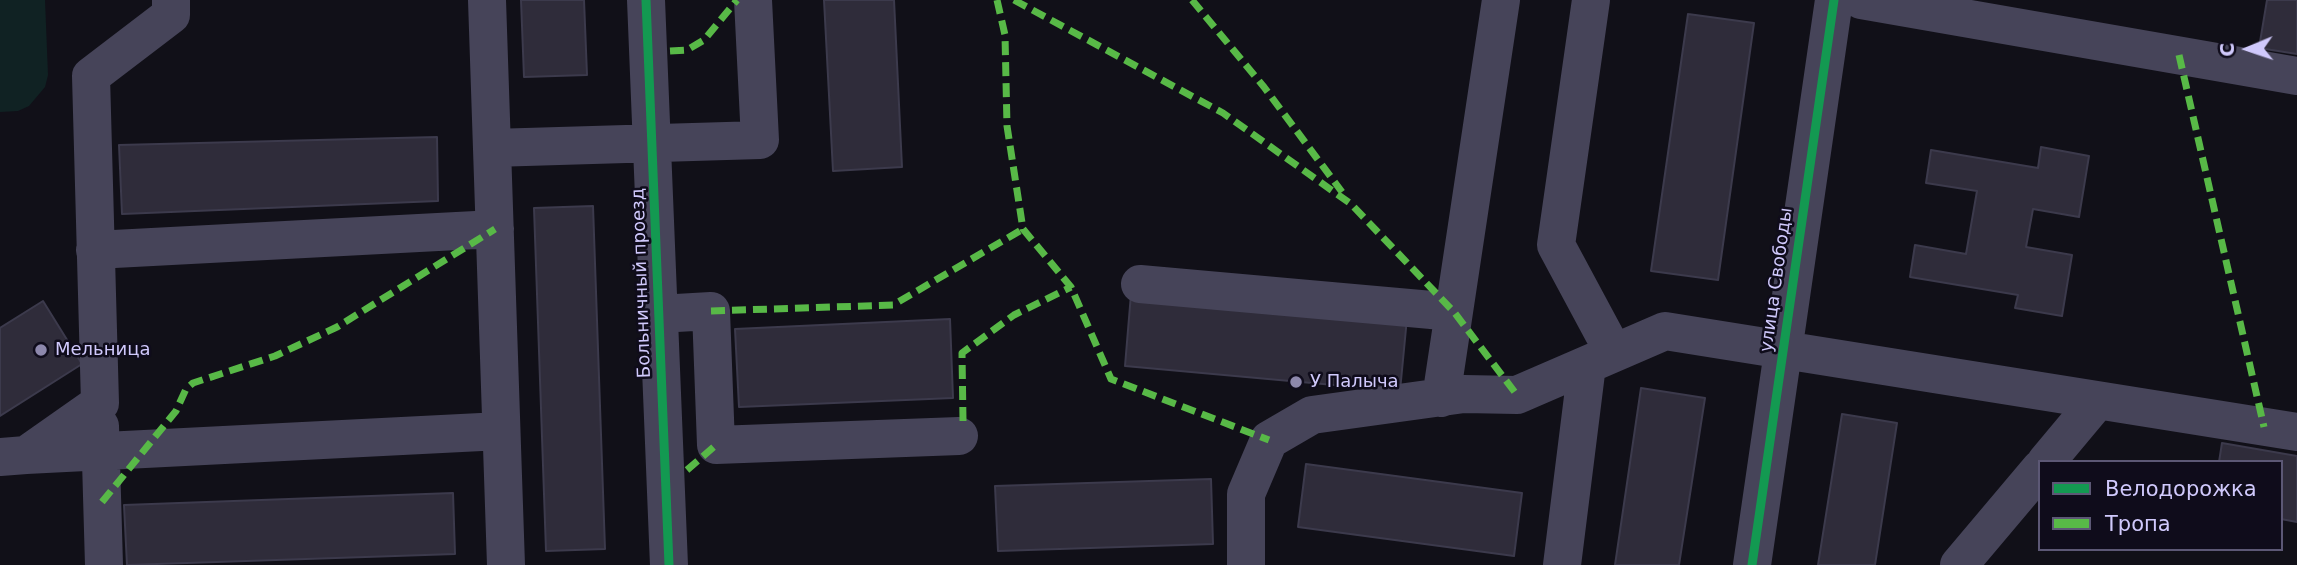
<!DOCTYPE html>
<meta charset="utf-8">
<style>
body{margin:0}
#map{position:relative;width:2297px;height:565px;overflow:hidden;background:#111018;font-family:"DejaVu Sans",sans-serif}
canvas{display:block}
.legend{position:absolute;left:2038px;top:460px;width:245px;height:91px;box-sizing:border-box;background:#0f0c1b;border:2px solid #5c5875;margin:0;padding:9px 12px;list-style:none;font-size:21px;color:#d0c9fc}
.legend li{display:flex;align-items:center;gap:14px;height:35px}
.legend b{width:35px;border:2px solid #5c5875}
.north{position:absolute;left:2213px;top:14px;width:70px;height:70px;-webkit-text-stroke:5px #0f0c1b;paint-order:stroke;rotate:268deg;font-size:19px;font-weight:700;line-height:28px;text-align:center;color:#d0c9fc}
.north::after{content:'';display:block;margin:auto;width:24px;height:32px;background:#d0c9fc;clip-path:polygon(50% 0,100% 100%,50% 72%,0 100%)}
</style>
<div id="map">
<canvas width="2297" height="565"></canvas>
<ul class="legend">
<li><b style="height:9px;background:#139951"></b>Велодорожка</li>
<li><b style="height:9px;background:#58b947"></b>Тропа</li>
</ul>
<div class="north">С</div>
</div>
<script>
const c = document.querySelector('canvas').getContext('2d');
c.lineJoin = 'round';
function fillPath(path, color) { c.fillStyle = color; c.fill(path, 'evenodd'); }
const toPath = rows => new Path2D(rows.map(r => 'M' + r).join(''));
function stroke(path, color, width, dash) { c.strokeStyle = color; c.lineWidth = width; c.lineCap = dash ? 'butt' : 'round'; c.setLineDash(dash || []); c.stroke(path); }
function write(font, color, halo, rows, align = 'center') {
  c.font = font + ' "DejaVu Sans",sans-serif'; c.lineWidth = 5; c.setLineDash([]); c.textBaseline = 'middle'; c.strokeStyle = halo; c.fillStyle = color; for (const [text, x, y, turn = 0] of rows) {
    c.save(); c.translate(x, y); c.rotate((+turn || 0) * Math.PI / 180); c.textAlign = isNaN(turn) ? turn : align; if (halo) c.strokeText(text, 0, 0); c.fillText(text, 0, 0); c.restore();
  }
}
fillPath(toPath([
 [0,0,45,0,48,75,45,87,29,106,18,111,0,112]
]), '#102223');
const building = toPath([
 [521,0,584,0,587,75,524,77,521,0],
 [824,0,894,0,902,167,833,171,824,0],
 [2267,0,2297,0,2297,54,2259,48,2267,0],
 [1688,14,1754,23,1718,280,1651,271,1688,14],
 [437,137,438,201,122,214,119,145,437,137],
 [2041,147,2089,156,2079,217,2033,209,2026,247,2072,255,2062,316,2015,308,2018,295,1910,277,1915,245,1966,254,1977,191,1926,183,1931,150,2038,168,2041,147],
 [593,206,605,549,546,551,534,208,593,206],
 [1131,294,1407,318,1400,391,1125,366,1131,294],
 [43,301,82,364,0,416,0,328,43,301],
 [950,319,953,398,739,407,735,329,950,319],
 [1641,388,1705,398,1679,565,1615,565,1641,388],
 [1842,414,1897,423,1875,565,1818,565,1842,414],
 [2222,443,2297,456,2297,522,2281,519,2281,462,2219,462,2222,443],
 [1306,464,1522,493,1514,556,1298,527,1306,464],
 [1211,479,1213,544,998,551,995,486,1211,479],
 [453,493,455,554,127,565,124,505,453,493]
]);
fillPath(building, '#2f2c3a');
stroke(building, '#3c3a4c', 2);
stroke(toPath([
 [487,0,506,565],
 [646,0,669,565],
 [1591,0,1556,245,1614,353],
 [1861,0,2297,76],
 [492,148,760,140,753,0],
 [95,250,495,229],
 [1140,284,1454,312],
 [659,314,711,311,716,445,959,436],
 [1441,398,1501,0],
 [100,426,104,565],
 [26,455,501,431],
 [0,457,26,455,100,403,91,76,171,15,171,0],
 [2046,462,2097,401],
 [1246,565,1246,494,1269,440,1312,415,1464,394,1517,395,1665,331,2297,432],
 [1562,565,1587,365],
 [1752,565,1834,0],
 [1959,565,2040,469]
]), '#464459', 38);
stroke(toPath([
 [997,0,1005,35,1007,126,1023,229,1071,287,1111,379,1269,440],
 [1014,0,1223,113,1351,204,1454,312,1517,395],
 [1192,0,1264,87,1342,192],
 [670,51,687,50,704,40,737,0],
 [2179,55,2264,427],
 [711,311,893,305,1023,229],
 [963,421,962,353,1014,315,1071,287],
 [687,470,716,445],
 [102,502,176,411,186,389,193,383,275,356,337,327,495,229]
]), '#58b947', 7, [14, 7]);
stroke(toPath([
 [646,0,669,565],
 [1752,565,1834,0]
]), '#139951', 9);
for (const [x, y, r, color] of [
 [41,350,7,"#8d88ac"],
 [1296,382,7,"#8d88ac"]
]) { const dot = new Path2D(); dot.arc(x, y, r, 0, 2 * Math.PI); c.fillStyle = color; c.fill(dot); stroke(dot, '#0f0c1b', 2.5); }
write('18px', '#d0c9fc', '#0f0c1b', [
 ["улица Свободы",1777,280,-82],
 ["Больничный проезд",642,283,-92]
]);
write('18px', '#d0c9fc', '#0f0c1b', [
 ["Мельница",55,350],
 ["У Палыча",1310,382]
], 'left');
</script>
